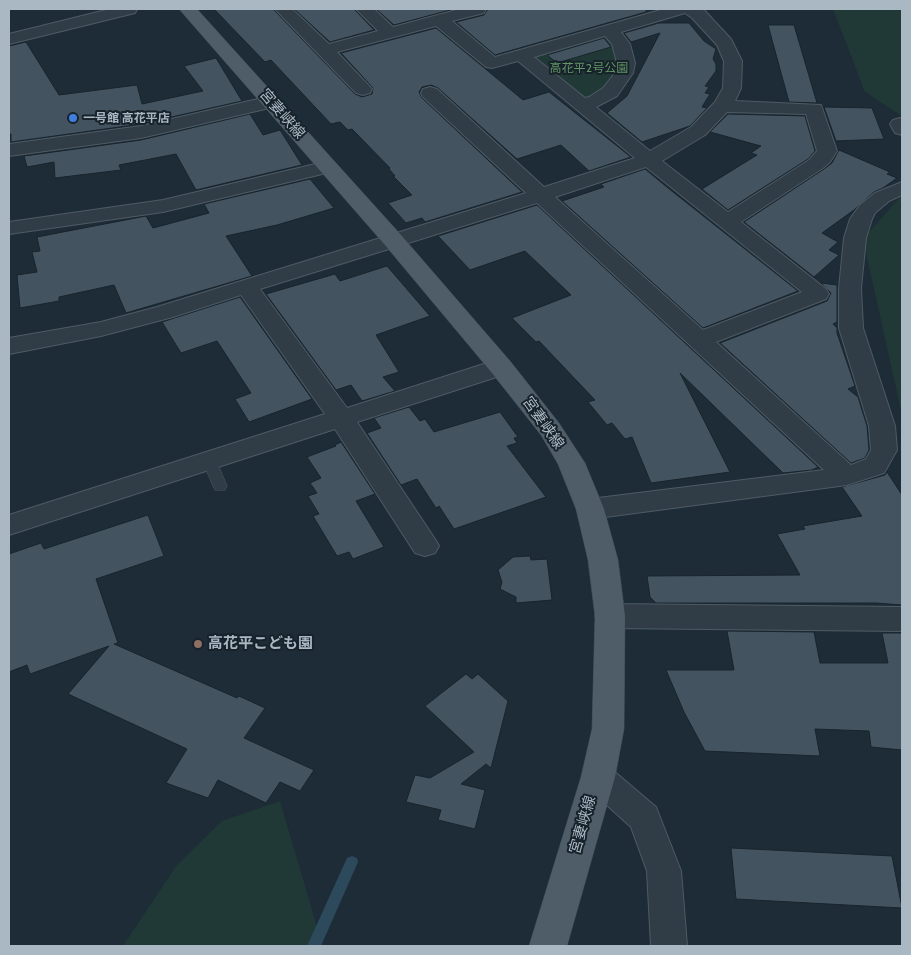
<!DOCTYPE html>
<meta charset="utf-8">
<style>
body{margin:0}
#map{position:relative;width:911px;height:955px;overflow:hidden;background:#1d2c36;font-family:Cabin,sans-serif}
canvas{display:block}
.frame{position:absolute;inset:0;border:10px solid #aab8c4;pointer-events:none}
</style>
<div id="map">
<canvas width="911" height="955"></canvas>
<div class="frame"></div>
</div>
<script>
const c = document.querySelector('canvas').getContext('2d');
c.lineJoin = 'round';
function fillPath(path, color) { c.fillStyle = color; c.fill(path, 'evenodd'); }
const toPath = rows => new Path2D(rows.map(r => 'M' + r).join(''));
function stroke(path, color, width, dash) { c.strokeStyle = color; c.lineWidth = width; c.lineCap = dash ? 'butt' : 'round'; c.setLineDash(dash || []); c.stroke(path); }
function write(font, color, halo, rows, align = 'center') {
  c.font = font + ' Cabin,"Noto Sans JP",sans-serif'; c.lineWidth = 4; c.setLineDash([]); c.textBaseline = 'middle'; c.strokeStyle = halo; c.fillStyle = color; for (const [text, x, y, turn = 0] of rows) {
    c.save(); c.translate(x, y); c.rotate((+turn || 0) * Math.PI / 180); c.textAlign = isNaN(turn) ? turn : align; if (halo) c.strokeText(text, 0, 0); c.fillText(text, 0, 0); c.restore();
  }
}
fillPath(toPath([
 [833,9,902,9,902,116,865,92],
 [604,36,613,39,618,66,613,81,590,99,582,98,535,60,537,56],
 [902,195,902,415,863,239],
 [280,801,317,927,314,946,123,946,177,865,222,821]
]), '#203937');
fillPath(toPath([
 [352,856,357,858,358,862,321,946,307,946,347,858,352,856]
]), '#2d495c');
const building = toPath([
 [214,9,273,9,355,94,362,97,372,94,373,88,341,53,436,28,523,100,549,92,631,157,589,171,561,145,517,159,438,88,431,85,422,87,419,92,422,98,522,192,425,222,422,218,406,223,388,203,412,195,393,176,395,176,389,169,390,168,352,129,348,130,340,122,331,124,271,60,265,62,214,9],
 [294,9,354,9,374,30,330,42,294,9],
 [376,9,454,9,394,25,376,9],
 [488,9,646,9,646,12,495,55,456,22,484,15,488,9],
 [659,23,689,23,704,41,716,49,713,59,716,64,716,71,705,86,709,87,705,93,710,94,702,107,707,108,690,126,642,142,607,113,627,96,660,33,631,42,624,33,659,23],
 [768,25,794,25,817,103,789,102,768,25],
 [604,38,611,47,557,63,547,55,604,38],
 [26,42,59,95,137,85,142,104,203,91,184,66,216,58,242,101,141,124,11,142,11,134,9,134,9,46,26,42],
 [824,107,872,108,884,139,836,141,824,107],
 [250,114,263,135,280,130,302,165,196,190,176,154,119,165,121,170,55,178,54,162,27,167,24,156,141,140,250,114],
 [728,114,805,116,815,151,808,159,728,210,702,189,757,155,751,153,761,146,710,132,728,114],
 [839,150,890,172,887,174,897,178,883,188,874,192,854,210,822,233,838,242,829,250,839,255,814,277,744,222,824,169,832,163,839,150],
 [645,169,668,188,798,291,703,328,562,201,604,187,601,184,645,169],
 [310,179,334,208,277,225,226,236,252,276,126,313,114,285,59,297,59,301,20,308,17,275,37,272,32,252,40,251,37,237,146,216,153,228,209,213,204,204,310,179],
 [537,205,818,467,812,470,783,473,680,373,730,472,651,483,632,437,625,439,612,423,607,425,588,402,595,400,539,341,536,342,512,318,571,295,525,251,470,270,438,236,537,205],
 [387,266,430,316,376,335,399,372,383,377,395,391,362,401,351,385,336,390,266,294,335,274,340,281,387,266],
 [821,283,837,285,837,322,833,324,837,328,837,333,855,386,848,389,858,397,867,426,869,450,865,458,851,463,720,343,827,301,831,293,821,283],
 [240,297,312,399,249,422,235,399,251,393,217,341,181,353,162,322,240,297],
 [409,407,420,421,425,419,434,432,500,412,518,437,514,438,517,443,507,446,546,497,454,529,439,506,436,508,417,479,401,485,367,433,381,428,374,418,409,407],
 [341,442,375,494,356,501,384,547,353,559,349,552,337,556,313,516,319,514,308,496,317,493,310,483,321,478,307,457,336,446,335,445,341,442],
 [887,472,902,495,902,605,876,603,656,603,650,597,647,576,800,575,777,534,805,529,803,526,862,516,842,487,885,475,887,472],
 [148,515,164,556,96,579,118,643,114,644,237,698,239,696,265,708,244,738,314,770,300,791,280,782,266,803,218,780,208,798,166,783,187,749,68,694,109,646,30,674,27,665,9,672,9,554,41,543,44,549,148,515],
 [530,556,531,560,547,559,552,600,516,603,516,597,500,589,502,582,498,570,513,557,530,556],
 [727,631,814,632,820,663,888,663,882,633,902,633,902,750,871,747,869,731,815,729,820,756,705,751,684,712,666,670,734,670,727,631],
 [466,674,472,679,478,674,508,701,491,768,486,764,461,784,485,790,475,829,438,820,441,810,406,802,415,775,430,778,474,752,425,706,466,674],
 [731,848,892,856,902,908,736,899,731,848]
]);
fillPath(building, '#435460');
stroke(building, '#19242d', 1);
const service = toPath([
 [209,455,214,457,216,460,227,486,225,490,215,490,213,486,202,460,204,457,209,455]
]);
const minor = toPath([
 [110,9,137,9,135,13,9,44,9,34,110,9],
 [275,9,292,9,329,44,378,31,356,9,374,9,393,27,460,9,486,9,484,13,452,21,495,57,664,9,701,9,704,10,731,39,742,61,741,88,735,101,821,105,837,151,830,162,823,168,741,222,826,289,829,294,826,299,716,342,851,465,866,459,871,450,869,426,839,328,839,288,844,238,850,219,860,205,875,193,902,182,902,195,889,201,875,213,872,219,866,238,861,288,863,328,895,426,897,450,884,473,847,485,590,519,580,516,577,509,580,502,590,499,824,470,537,203,260,289,347,408,493,361,501,359,509,361,513,367,509,373,357,422,435,539,439,546,435,553,425,556,415,553,335,429,9,535,9,515,325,414,241,295,173,317,101,336,9,354,9,338,101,322,157,307,526,193,423,97,421,93,423,89,430,87,437,89,544,187,635,158,518,61,492,68,486,67,436,26,337,52,372,89,370,93,363,95,356,93,275,9],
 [685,13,692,18,717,45,724,61,723,88,715,102,691,127,650,151,596,107,617,96,633,73,635,63,630,44,621,32,685,13],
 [605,36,612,44,617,63,615,73,603,88,589,97,585,98,534,57,605,36],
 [727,112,806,114,817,151,809,160,728,212,662,161,705,135,727,112],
 [646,167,802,292,703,330,555,197,646,167],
 [271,96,278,98,280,102,278,106,141,138,9,156,9,144,141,126,271,96],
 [900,118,902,119,902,135,895,133,890,124,893,120,900,118],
 [328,161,335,163,338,167,335,171,163,212,9,234,9,222,163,200,328,161],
 [610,604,902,607,902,631,610,628,600,624,595,616,600,608,610,604],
 [598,763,609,767,656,807,681,871,687,946,651,946,647,871,631,827,587,787,582,777,587,767,598,763]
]);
const primary = toPath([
 [179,9,197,9,401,235,510,361,559,423,585,463,604,509,618,560,625,616,624,729,615,777,567,946,529,946,581,777,592,729,595,616,588,560,576,509,558,464,541,435,492,373,385,245,179,9]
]);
stroke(service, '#4e5b65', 1);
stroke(minor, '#4e5b65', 2);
stroke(primary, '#3d4953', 1);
fillPath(service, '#313d46');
fillPath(minor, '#313d46');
fillPath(primary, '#4e5d67');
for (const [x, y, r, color] of [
 [73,118,5,"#3f7fe0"],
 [198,644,5,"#8d6e63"]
]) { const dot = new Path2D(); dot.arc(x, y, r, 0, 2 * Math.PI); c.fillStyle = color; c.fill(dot); stroke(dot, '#17222a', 2); }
write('12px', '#619565', '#17222a', [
 ["高花平2号公園",589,68]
]);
write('bold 12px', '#aab8c4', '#17222a', [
 ["一号館 高花平店",83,118]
], 'left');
write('15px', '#aab8c4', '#17222a', [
 ["宮妻峡線",282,114,49],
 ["宮妻峡線",543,423,55],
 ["宮妻峡線",583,825,-74]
]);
write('bold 15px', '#aab8c4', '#17222a', [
 ["高花平こども園",208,644]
], 'left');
</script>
